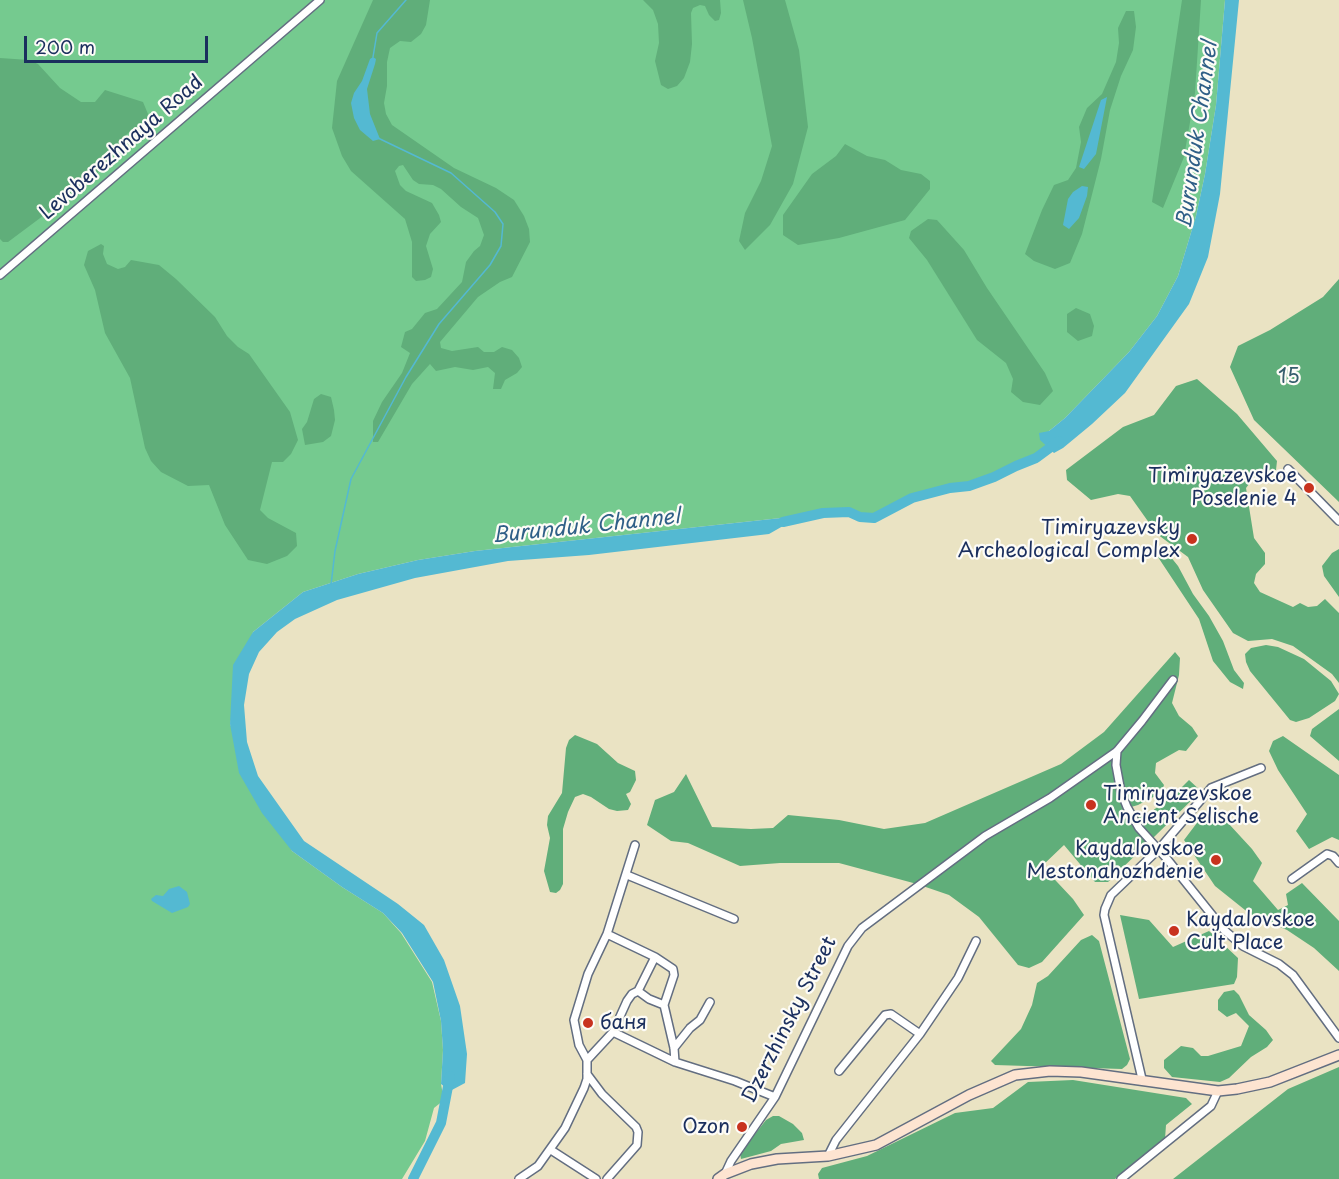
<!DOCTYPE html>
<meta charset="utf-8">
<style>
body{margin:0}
#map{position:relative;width:1339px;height:1179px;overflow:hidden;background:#eae3c3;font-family:"Playpen Sans",sans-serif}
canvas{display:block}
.scale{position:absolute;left:24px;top:36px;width:184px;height:27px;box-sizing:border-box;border:3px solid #1b2f5e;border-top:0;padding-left:8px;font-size:18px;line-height:21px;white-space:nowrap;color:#1b2f5e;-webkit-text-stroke:4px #fdfcf7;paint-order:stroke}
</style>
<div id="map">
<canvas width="1339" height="1179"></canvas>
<div class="scale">200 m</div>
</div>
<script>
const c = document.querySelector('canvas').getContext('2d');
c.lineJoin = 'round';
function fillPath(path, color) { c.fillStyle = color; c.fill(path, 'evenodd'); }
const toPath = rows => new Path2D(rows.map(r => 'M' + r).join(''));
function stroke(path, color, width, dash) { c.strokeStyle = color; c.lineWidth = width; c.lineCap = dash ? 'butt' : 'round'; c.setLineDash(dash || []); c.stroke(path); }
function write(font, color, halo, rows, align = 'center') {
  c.font = font + ' "Playpen Sans",sans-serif'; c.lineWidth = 4.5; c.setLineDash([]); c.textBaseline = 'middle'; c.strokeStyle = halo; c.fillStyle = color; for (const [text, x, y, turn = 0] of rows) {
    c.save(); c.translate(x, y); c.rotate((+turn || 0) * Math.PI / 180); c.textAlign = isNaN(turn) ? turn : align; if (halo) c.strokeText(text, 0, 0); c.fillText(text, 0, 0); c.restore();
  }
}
fillPath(toPath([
 [0,0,1225,0,1216,105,1205,174,1196,216,1178,276,1157,316,1129,352,1065,418,1049,431,1045,443,1049,449,1036,458,1016,466,994,477,969,486,950,488,912,498,874,518,860,517,849,512,823,513,797,518,781,518,475,551,418,560,358,574,303,592,253,632,230,724,292,851,342,887,383,913,401,933,432,982,441,1021,443,1050,441,1084,444,1100,434,1108,425,1141,402,1179,0,1179]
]), '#75ca8f');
fillPath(toPath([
 [373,0,430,0,426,25,421,34,411,42,400,41,390,48,387,62,387,86,384,103,386,114,392,125,454,168,496,188,514,200,524,216,529,229,530,242,512,277,500,282,478,297,440,342,441,348,452,351,478,347,484,352,494,352,502,347,512,350,519,358,522,367,517,373,505,380,501,389,493,389,495,373,488,367,473,370,455,367,436,371,430,364,412,384,378,442,373,442,373,421,382,402,402,373,410,353,401,347,405,332,412,329,425,313,437,309,462,282,466,262,474,251,480,246,484,235,478,218,461,207,441,189,433,185,419,184,413,180,403,165,399,166,395,171,400,185,406,191,432,203,439,215,441,222,430,234,426,246,433,269,431,277,425,280,416,281,412,277,412,242,405,219,351,171,342,156,332,128,337,81],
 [643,0,720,0,721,13,719,20,715,21,709,15,705,6,700,5,693,8,691,13,692,44,690,62,684,78,677,86,668,89,661,85,655,61,659,43,658,24,653,10],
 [743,0,785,0,799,50,808,127,793,184,770,225,745,250,739,241,745,213,761,181,772,146,752,38],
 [1182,0,1201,0,1195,93,1184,157,1163,208,1152,202],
 [1126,11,1134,11,1136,27,1133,50,1121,76,1110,110,1101,159,1082,234,1070,263,1055,269,1034,261,1025,254,1042,210,1054,185,1068,180,1076,168,1081,142,1079,127,1087,108,1102,94,1116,62,1119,43,1118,28],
 [0,58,29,60,38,64,60,88,81,102,95,102,105,90,143,102,148,114,147,119,127,134,112,151,105,166,83,186,8,242,3,242,0,239],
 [845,144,867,156,885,160,901,170,921,174,930,181,930,189,905,220,839,238,798,245,783,235,783,215,812,174,836,156],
 [928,219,937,220,964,250,987,288,1045,373,1053,391,1040,405,1023,402,1011,392,1013,379,1006,363,977,340,927,260,909,238,911,231],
 [101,244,104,246,103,254,107,264,118,269,125,267,131,260,159,265,176,279,215,317,227,336,238,347,249,354,290,412,298,440,291,454,283,462,272,462,260,510,268,518,296,533,297,546,287,556,267,564,248,560,225,525,209,485,188,486,161,472,151,461,145,448,130,378,105,333,95,290,84,265,88,251],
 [1339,279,1339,502,1254,420,1230,367,1238,346,1270,330,1323,297],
 [1076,308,1090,314,1094,326,1092,336,1078,341,1067,332,1067,314],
 [1197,379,1237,414,1277,461,1276,470,1255,476,1246,488,1254,538,1265,553,1265,564,1256,574,1254,583,1260,592,1293,607,1300,603,1308,607,1317,606,1325,599,1339,613,1339,683,1332,674,1293,646,1272,639,1248,641,1233,633,1203,590,1188,557,1157,534,1130,496,1118,494,1091,500,1067,480,1066,470,1123,427,1154,415,1176,386],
 [321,394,331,397,334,410,335,420,331,436,323,442,305,445,302,429,307,422,314,399],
 [1154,543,1166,551,1178,566,1193,594,1209,616,1223,641,1234,670,1244,683,1243,689,1230,682,1213,661,1199,619,1152,548],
 [1339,549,1339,597,1324,576,1322,566,1332,553],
 [1266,645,1278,647,1304,659,1331,681,1339,694,1335,701,1309,718,1296,722,1290,720,1250,671,1246,662,1245,654,1251,648],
 [1175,652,1180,658,1179,675,1172,703,1179,716,1192,727,1198,736,1186,751,1179,750,1156,763,1155,773,1164,785,1161,793,1138,805,1124,809,1121,814,1124,819,1152,811,1173,796,1189,780,1201,791,1108,882,1095,882,1064,845,1042,866,1073,899,1084,915,1042,962,1029,968,1018,965,979,917,949,895,917,884,839,863,780,863,740,866,688,843,671,841,647,825,655,800,674,792,686,774,712,827,751,829,773,828,788,815,839,820,884,829,925,823,1061,764,1104,732],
 [1339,709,1339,761,1310,736,1312,729],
 [575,735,597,744,618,763,635,771,636,780,630,792,626,794,631,804,628,810,617,811,609,809,591,797,583,794,575,797,568,812,563,829,563,884,560,890,556,893,550,892,544,871,550,838,547,825,548,816,562,793,566,748,569,740],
 [1283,736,1339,775,1339,840,1332,837,1309,849,1296,831,1307,814,1278,770,1269,751,1273,741],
 [1206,811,1217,811,1252,849,1262,863,1253,881,1278,910,1288,905,1286,894,1302,883,1339,921,1339,971,1314,948,1287,930,1250,914,1215,886,1184,840],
 [1120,915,1149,920,1173,947,1209,931,1238,958,1237,977,1234,984,1139,999],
 [1092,935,1099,941,1130,1059,1127,1065,1122,1069,995,1065,991,1061,1021,1029,1032,1005,1037,983,1048,976,1081,940],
 [1234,990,1239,995,1249,1015,1266,1030,1273,1040,1267,1047,1251,1057,1229,1078,1220,1082,1172,1077,1164,1068,1164,1060,1181,1046,1193,1048,1201,1056,1208,1056,1241,1046,1249,1026,1236,1013,1227,1017,1218,1010,1218,1000,1224,992],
 [1339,1067,1339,1179,1173,1179,1288,1089],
 [1073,1080,1186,1098,1192,1104,1166,1125,1165,1139,1115,1179,819,1179,818,1174,822,1168,867,1156,955,1113,993,1108,1028,1082],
 [773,1116,779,1116,793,1124,802,1133,804,1140,781,1144,771,1151,741,1159,740,1153,766,1120]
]), '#60ae7a');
fillPath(toPath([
 [1225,0,1239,0,1220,194,1208,257,1189,304,1125,393,1092,424,1063,448,1054,453,1040,440,1039,433,1049,431,1065,418,1129,352,1157,316,1178,276,1196,216,1205,174,1216,105],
 [373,57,376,59,375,64,367,89,370,114,380,139,373,141,360,130,354,118,351,103,354,93,362,81,370,59],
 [1107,97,1096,154,1084,169,1079,167,1101,100],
 [1082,186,1088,187,1087,196,1079,218,1069,229,1063,225,1068,199,1073,192],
 [781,518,797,518,769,534,589,555,508,561,415,578,337,600,295,619,277,632,259,652,249,674,244,705,247,742,258,776,304,841,398,904,424,925,444,960,460,1006,467,1054,465,1083,450,1091,441,1084,443,1050,441,1021,433,982,402,933,383,913,342,887,292,851,262,813,239,773,230,724,233,665,253,632,303,592,358,574,418,560,475,551],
 [179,886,187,892,190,904,188,907,172,913,152,901,151,899,156,895,163,896,169,889]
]), '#54b9d2');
stroke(toPath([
 [373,57,377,33,406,0],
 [331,585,335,551,351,479,406,377,439,324,490,265,501,246,503,224,495,212,451,173,378,138]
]), '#54b9d2', 1.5);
stroke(toPath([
 [783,522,823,513,849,512,860,517,874,518,912,498,950,488,969,486,994,477,1016,466,1036,458,1059,441],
 [413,1179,441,1123,450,1076]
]), '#54b9d2', 10);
const street = toPath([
 [0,275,320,0],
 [1288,469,1339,521],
 [1117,751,1116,765,1121,792,1127,807,1139,828,1167,859,1224,930,1243,946,1279,964,1293,975,1339,1038],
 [627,875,734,919],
 [1292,879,1327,854,1333,856,1339,863],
 [607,934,655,957,673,969,674,975,664,1005,674,1048,675,1062],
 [638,991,649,999,664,1005],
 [613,1032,675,1062,735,1081,775,1097],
 [674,1048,690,1028,700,1020,710,1002],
 [587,1060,579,1045,574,1020,588,974,607,934,635,845],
 [839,1071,885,1015,891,1014,920,1034],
 [587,1074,602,1094,636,1127,638,1132,637,1145,607,1179],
 [1142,1079,1104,915,1105,909,1111,895,1159,849,1211,788,1261,768],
 [551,1150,596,1179],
 [828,1156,836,1140,920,1034,958,978,976,941],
 [725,1174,731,1161,775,1097,848,946,862,928,985,836,1050,798,1117,751,1142,721,1173,680],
 [519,1179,538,1166,565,1128,584,1088,587,1079,587,1060,613,1032,627,1001,632,994,638,991,655,957],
 [1121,1179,1211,1106,1218,1091]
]);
const secondary = toPath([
 [718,1179,725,1174,751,1164,777,1159,828,1156,876,1145,969,1095,1015,1075,1050,1071,1081,1072,1218,1091,1237,1089,1270,1082,1339,1055]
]);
stroke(street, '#636e81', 10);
stroke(secondary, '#636e81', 12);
stroke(street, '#fff', 7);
stroke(secondary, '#fde4d1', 9);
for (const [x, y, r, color] of [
 [1309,488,6,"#c8321e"],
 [1192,539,6,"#c8321e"],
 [1091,805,6,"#c8321e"],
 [1216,860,6,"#c8321e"],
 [1174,931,6,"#c8321e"],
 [588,1023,6,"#c8321e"],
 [742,1127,6,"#c8321e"]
]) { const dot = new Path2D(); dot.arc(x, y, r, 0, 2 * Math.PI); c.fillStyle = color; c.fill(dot); stroke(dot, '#fdfcf7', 2); }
write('20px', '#1b2f5e', '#fdfcf7', [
 ["Levoberezhnaya Road",122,148,-41],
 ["Dzerzhinsky Street",790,1020,-63]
]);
write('20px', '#365e6d', '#fdfcf7', [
 ["15",1289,377]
]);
write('20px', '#1b2f5e', '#fdfcf7', [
 ["Timiryazevskoe",1297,476],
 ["Poselenie 4",1297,499],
 ["Timiryazevsky",1180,528],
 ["Archeological Complex",1180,551],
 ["Timiryazevskoe",1103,794,"left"],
 ["Ancient Selische",1103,817,"left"],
 ["Kaydalovskoe",1204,849],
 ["Mestonahozhdenie",1204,872],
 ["Kaydalovskoe",1186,920,"left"],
 ["Cult Place",1186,943,"left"],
 ["баня",600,1023,"left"],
 ["Ozon",730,1127]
], 'right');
write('italic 21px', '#2f5f87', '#fdfcf7', [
 ["Burunduk Channel",1198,135,-82],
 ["Burunduk Channel",586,527,-6]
]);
</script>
